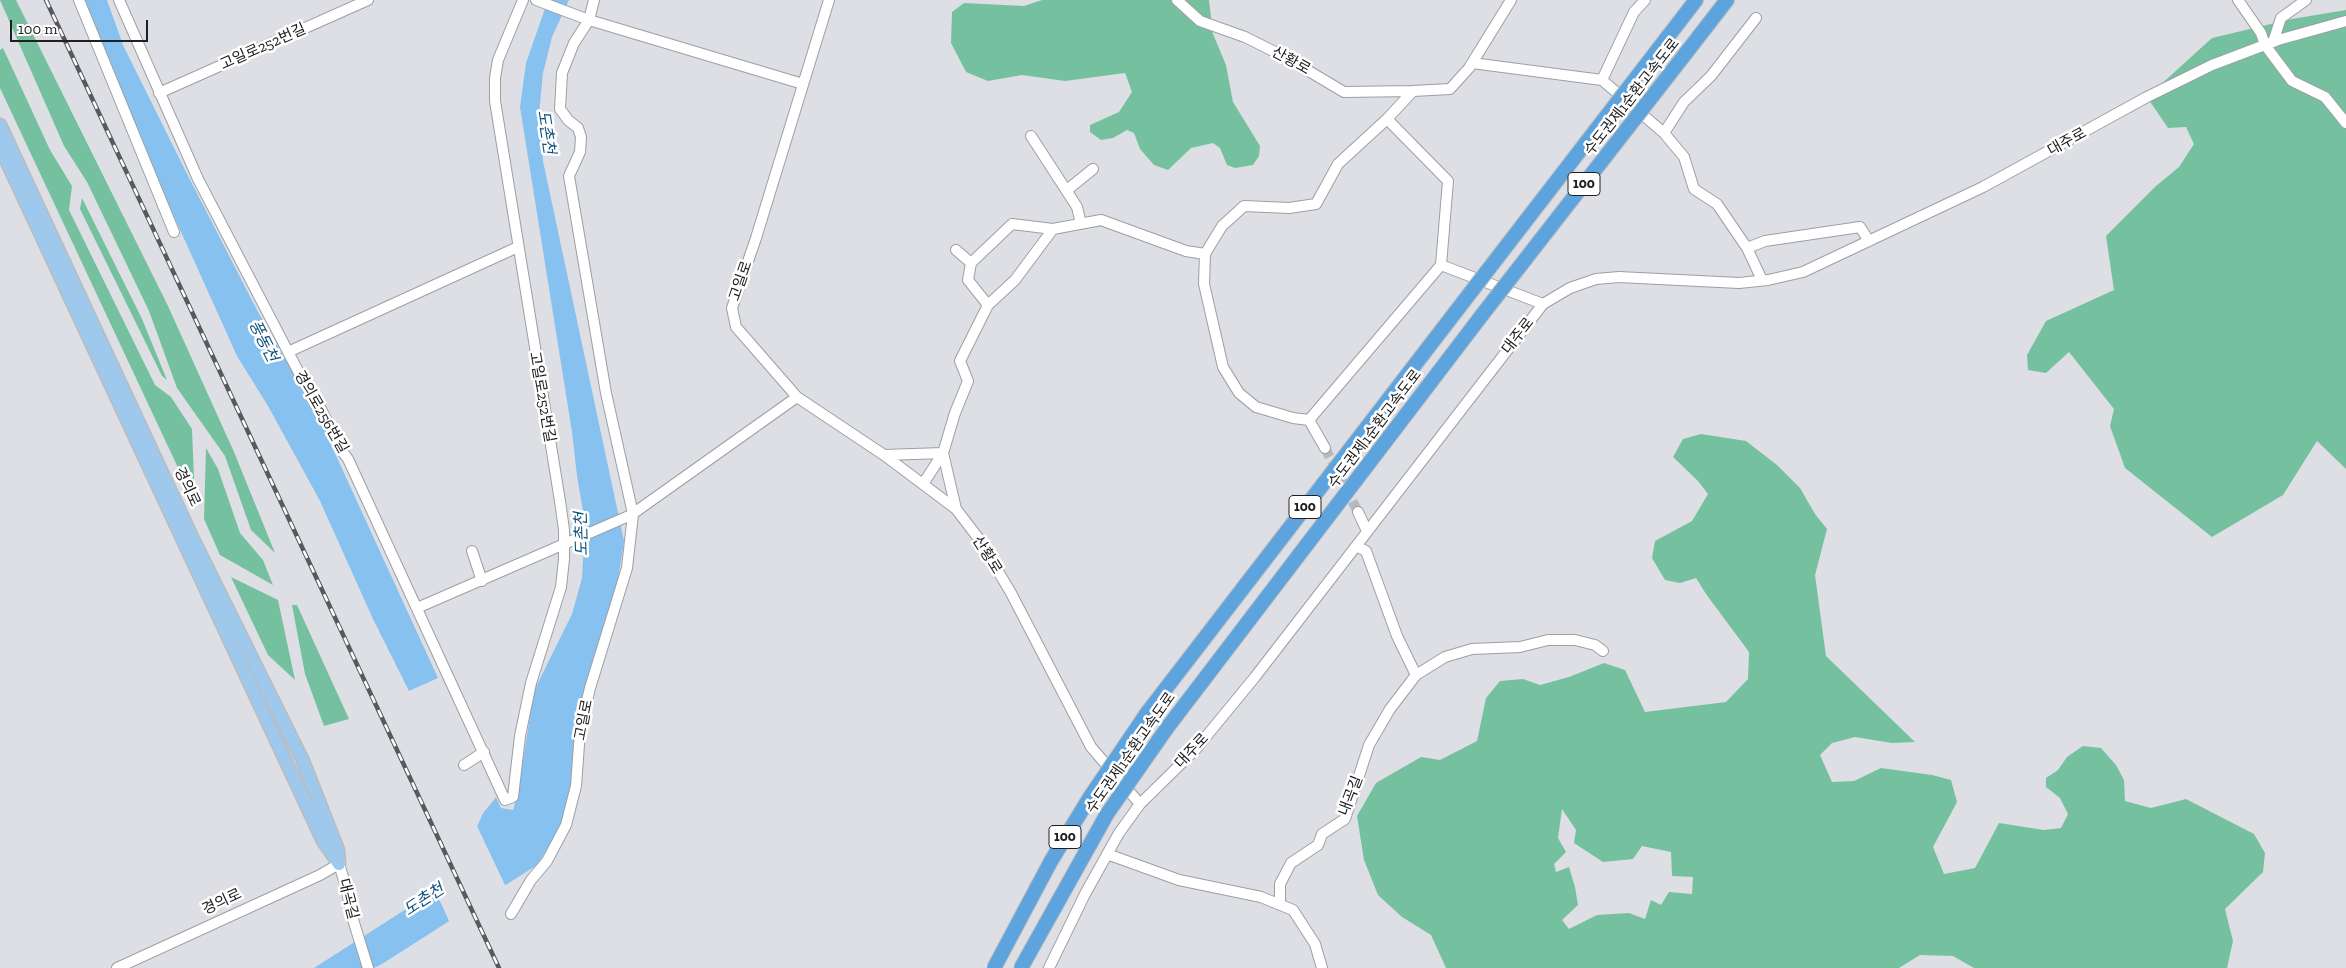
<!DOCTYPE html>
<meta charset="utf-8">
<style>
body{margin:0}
#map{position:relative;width:2346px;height:968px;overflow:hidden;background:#dddfe4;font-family:"Zilla Slab",serif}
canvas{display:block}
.scale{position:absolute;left:10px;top:20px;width:138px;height:22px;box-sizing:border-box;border:2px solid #202022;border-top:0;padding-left:6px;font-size:15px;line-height:18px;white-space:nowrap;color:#202022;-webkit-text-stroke:4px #fff;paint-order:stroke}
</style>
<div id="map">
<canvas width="2346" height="968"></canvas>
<div class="scale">100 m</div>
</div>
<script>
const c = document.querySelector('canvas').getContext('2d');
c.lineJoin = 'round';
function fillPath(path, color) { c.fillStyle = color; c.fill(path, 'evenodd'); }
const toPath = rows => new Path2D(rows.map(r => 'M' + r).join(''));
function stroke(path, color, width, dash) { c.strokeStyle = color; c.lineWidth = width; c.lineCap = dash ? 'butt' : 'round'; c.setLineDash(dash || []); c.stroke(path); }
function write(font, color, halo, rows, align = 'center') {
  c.font = font + ' "Zilla Slab","Noto Sans KR",serif'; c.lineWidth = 5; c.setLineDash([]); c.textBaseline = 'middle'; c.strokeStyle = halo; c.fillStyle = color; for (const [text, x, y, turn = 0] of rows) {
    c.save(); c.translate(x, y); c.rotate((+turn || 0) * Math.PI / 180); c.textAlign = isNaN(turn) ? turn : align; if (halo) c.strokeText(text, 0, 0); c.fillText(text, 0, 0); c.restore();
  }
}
fillPath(toPath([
 [0,0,16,0,168,306,234,452,275,553,251,530,225,456,177,388,149,311,87,182,64,146],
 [1042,0,1209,0,1213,34,1226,65,1233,102,1260,146,1259,156,1253,165,1235,168,1227,165,1220,148,1213,143,1191,148,1168,170,1154,165,1140,149,1134,133,1127,130,1113,138,1101,140,1090,132,1090,125,1119,112,1132,92,1125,73,1065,81,1022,75,988,81,966,72,951,43,952,12,964,3,1024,6],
 [2346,10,2346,469,2317,441,2283,495,2212,537,2125,468,2110,426,2114,409,2069,352,2046,373,2028,370,2027,355,2046,321,2114,290,2106,236,2156,186,2179,167,2194,144,2186,127,2168,128,2147,97,2212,38,2292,19],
 [3,48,50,150,72,186,69,210,155,385,171,397,192,429,195,504,0,88,0,50],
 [82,198,142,319,167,380,162,376,80,209],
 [1701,434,1746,441,1777,465,1800,488,1815,514,1827,529,1815,575,1826,656,1915,742,1892,743,1855,737,1832,743,1820,755,1832,782,1854,781,1881,768,1932,775,1951,780,1957,802,1933,847,1944,874,1975,868,1999,823,2044,830,2061,828,2068,814,2060,798,2046,787,2046,778,2058,770,2067,757,2083,746,2101,748,2116,765,2124,780,2125,801,2151,808,2186,799,2254,834,2265,853,2263,872,2225,909,2233,941,2227,968,1974,968,1953,956,1920,955,1899,968,1446,968,1431,935,1402,917,1378,895,1364,860,1357,816,1376,783,1421,757,1440,760,1477,741,1486,698,1500,681,1523,679,1540,685,1569,677,1604,663,1625,670,1645,712,1726,702,1748,679,1749,652,1706,594,1696,578,1680,583,1665,580,1652,558,1655,541,1692,521,1708,494,1698,481,1673,457,1683,439],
 [1562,809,1576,830,1574,843,1603,862,1633,859,1642,846,1671,852,1672,876,1693,877,1692,894,1669,892,1661,905,1651,900,1645,919,1629,913,1597,915,1569,929,1562,920,1578,905,1575,887,1569,867,1556,872,1554,864,1566,852,1558,838],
 [206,448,218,469,240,533,263,560,273,585,220,555,204,519],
 [231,577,278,600,295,680,268,655],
 [292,605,297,605,349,719,324,726,305,674]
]), '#75c19f');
fillPath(toPath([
 [83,0,107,0,123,45,184,168,258,312,316,412,438,678,409,691,373,619,320,501,268,406,237,356,145,152],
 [548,0,569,0,552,37,543,73,539,114,543,161,624,541,618,580,564,821,537,865,382,964,374,968,314,968,489,856,477,826,483,813,496,797,501,808,513,810,518,793,534,691,572,614,582,578,585,523,577,476,572,432,520,107,526,63]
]), '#86c1f0');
fillPath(toPath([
 [495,795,496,797,483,813,477,826,506,887,450,923,434,888,486,855,475,826,481,812]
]), '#dddfe4');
stroke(toPath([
 [1325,448,1358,512]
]), '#b7b9bd', 10, [10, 5]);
const minor = toPath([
 [79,0,174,232],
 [119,0,198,179,298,371,315,397,341,450,348,459,505,800,513,797,520,736,531,683,561,587,564,559,564,530,560,501,495,101,495,78,498,60,523,0],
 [536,0,589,20,803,84],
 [829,0,756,238,732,308,736,327,797,397,884,455,956,509,979,539,1011,593,1091,747,1140,804],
 [1177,0,1200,21,1245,37,1285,57,1344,92,1413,91],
 [2238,0,2261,33,2265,45,2292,81,2325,97,2346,123],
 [2273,42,2281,18,2306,0],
 [1472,63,1602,80,1664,133,1684,157,1694,189,1717,204,1747,248,1762,280],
 [1602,80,1634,12,1645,0],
 [159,93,368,0],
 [1387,119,1448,181,1441,265],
 [1664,133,1684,102,1711,76,1756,18],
 [1031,136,1077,207,1081,224],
 [1067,190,1093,169],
 [1747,248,1765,241,1860,227,1869,241],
 [956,250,971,263],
 [988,305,968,280,971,263,1012,224,1053,229],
 [288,352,518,247],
 [1309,420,1293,418,1256,407,1239,393,1223,367,1204,284,1205,254,1222,226,1244,206,1289,208,1316,204,1338,164,1387,119,1413,91,1450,89,1469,68,1511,0],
 [1309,420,1441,265,1543,304],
 [1309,420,1325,448],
 [884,455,943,453,956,509],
 [923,484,943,453,955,413,968,381,960,361,988,305,1015,280,1053,229,1101,220,1186,251,1205,254],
 [1358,512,1367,531],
 [1356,546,1366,551,1397,636,1416,675,1445,657,1472,649,1520,647,1548,640,1575,640,1595,645,1603,651],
 [472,551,482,581],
 [417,608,631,515,797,397],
 [464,765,484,752],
 [1107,854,1179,880,1261,897,1293,910,1315,944,1322,968],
 [1280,905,1280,884,1291,863,1318,845,1322,834,1345,819,1369,745,1390,709,1416,675],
 [511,914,531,880,547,861,566,825,576,786,580,731,590,688,627,568,633,514,606,393,569,176,580,152,581,137,578,128,568,120,560,109,562,73,574,43,589,20,594,0],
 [117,968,320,875,339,864,347,890,351,913,368,968],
 [1049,968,1085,894,1119,833,1140,804,1195,750,1255,677,1543,304,1570,288,1596,279,1619,277,1739,283,1768,280,1803,272,1983,187,2147,97,2212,65,2278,40,2346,21]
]);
const major = toPath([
 [0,125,191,535,303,761,338,850,339,864],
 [0,147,289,768,323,841,339,864]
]);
const highway = toPath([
 [1666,39,1696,0],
 [1686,53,1727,0],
 [1147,713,1464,301],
 [1167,728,1482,315]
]);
stroke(minor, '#9d9fa3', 12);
stroke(major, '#bcbcbd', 15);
stroke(highway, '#bcbcbd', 16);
stroke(minor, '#fff', 10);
stroke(major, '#9ec8ec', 12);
stroke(highway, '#5da4df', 14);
const rail = toPath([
 [46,0,499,968]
]);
stroke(rail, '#58595c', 4.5);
stroke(rail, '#fff', 2.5, [8]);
const highwayBridge = toPath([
 [1464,301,1666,39],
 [1482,315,1686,53],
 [994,968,1051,861,1090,797,1147,713],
 [1021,968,1107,814,1167,728]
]);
stroke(highwayBridge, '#bcbcbd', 16, []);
stroke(highwayBridge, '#5da4df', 14);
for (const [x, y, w] of [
 [1584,184,32],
 [1305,507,32],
 [1065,837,32]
]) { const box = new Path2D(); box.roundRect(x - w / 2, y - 11.5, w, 23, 4); c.fillStyle = '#fff'; c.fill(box); stroke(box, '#202022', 1); }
write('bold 14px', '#202022', null, [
 ["100",1584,184],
 ["100",1305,507],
 ["100",1065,837]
]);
write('15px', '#202022', '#fff', [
 ["고일로252번길",263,47,-24],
 ["산황로",1291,61,29],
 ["수도권제1순환고속도로",1632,97,-52],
 ["대주로",2067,142,-29],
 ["고일로",741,281,-71],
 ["대주로",1518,336,-52],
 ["고일로252번길",542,397,80],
 ["경의로256번길",321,412,60],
 ["수도권제1순환고속도로",1375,429,-53],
 ["경의로",187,487,65],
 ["산황로",987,555,58],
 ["고일로",584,720,-79],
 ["대주로",1192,751,-47],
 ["수도권제1순환고속도로",1131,753,-55],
 ["내곡길",1351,796,-69],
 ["대곡길",348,899,76],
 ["경의로",222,902,-25]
]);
write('italic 16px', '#0c517c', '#fff', [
 ["도촌천",546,132,81],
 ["풍동천",263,341,63],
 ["도촌천",582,534,-92],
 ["도촌천",424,900,-33]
]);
</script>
